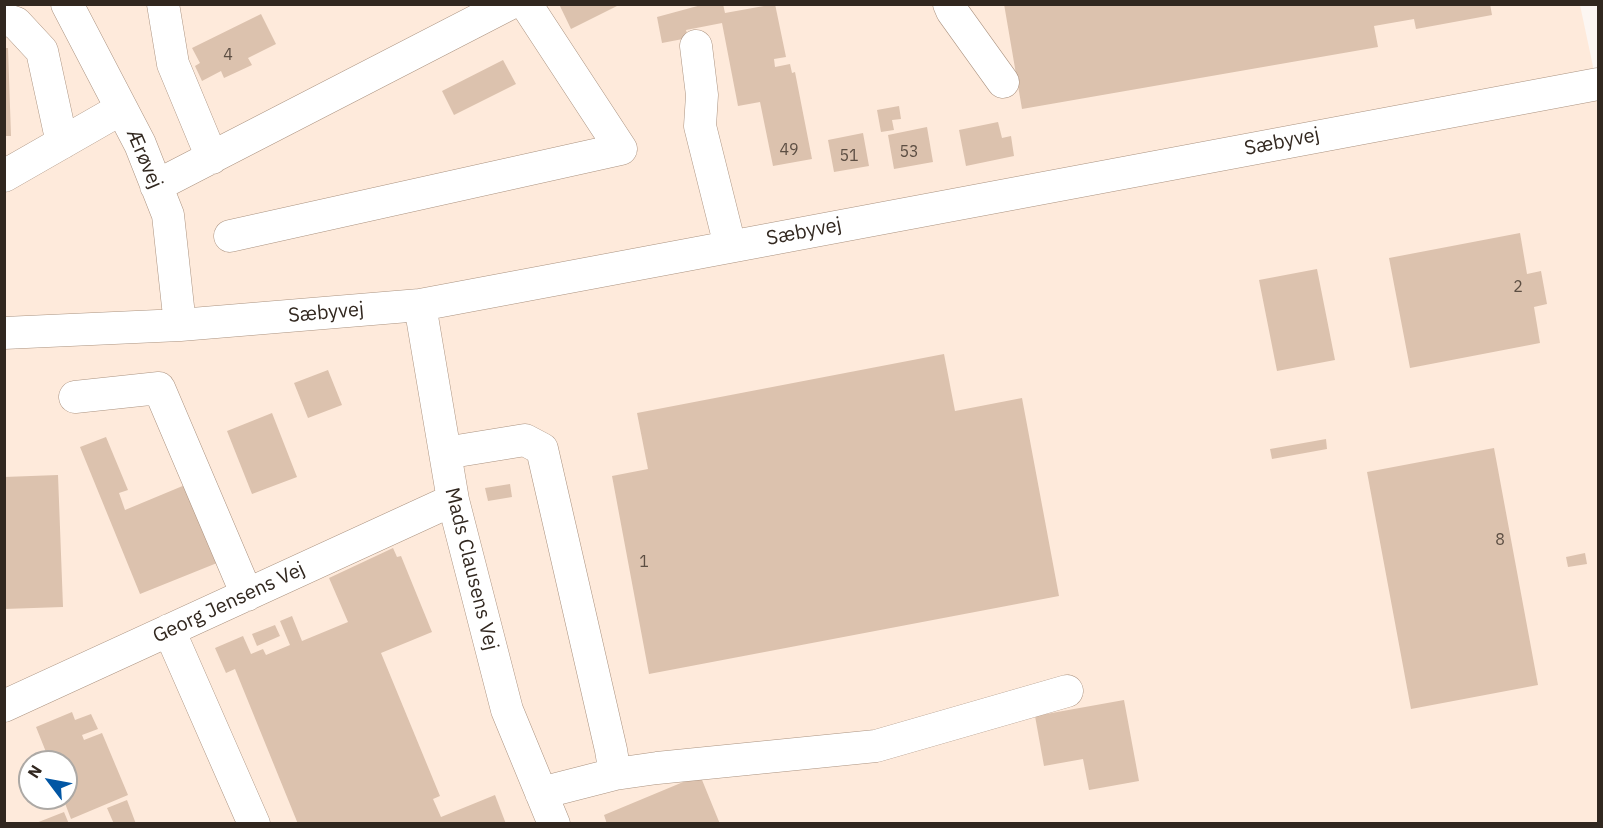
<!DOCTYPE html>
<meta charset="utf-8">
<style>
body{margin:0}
#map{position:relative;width:1603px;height:828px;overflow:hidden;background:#fcf6f2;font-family:"IBM Plex Sans",sans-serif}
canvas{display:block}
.frame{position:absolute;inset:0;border:6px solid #31271f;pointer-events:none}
.north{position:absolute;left:18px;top:750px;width:60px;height:60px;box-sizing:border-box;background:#fff;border:2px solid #ada9a5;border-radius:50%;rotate:302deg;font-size:16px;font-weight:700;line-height:24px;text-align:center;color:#31271f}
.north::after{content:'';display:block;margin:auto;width:21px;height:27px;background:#0156a4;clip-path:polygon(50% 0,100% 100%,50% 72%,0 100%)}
</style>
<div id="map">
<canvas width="1603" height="828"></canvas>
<div class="frame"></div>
<div class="north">N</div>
</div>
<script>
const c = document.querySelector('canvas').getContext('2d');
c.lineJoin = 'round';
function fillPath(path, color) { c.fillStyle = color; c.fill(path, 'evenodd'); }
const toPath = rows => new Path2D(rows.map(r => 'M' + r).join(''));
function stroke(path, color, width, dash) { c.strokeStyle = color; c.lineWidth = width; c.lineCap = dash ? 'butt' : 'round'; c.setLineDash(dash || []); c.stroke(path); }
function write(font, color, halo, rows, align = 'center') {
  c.font = font + ' "IBM Plex Sans",sans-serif'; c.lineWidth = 4.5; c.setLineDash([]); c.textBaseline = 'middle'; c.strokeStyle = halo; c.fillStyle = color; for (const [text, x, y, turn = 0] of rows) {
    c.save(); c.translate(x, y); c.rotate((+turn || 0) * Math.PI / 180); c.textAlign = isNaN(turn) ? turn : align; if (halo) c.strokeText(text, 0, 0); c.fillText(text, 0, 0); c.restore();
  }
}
fillPath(toPath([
 [5,5,1580,5,1598,90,1598,823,5,824],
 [30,762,66,762,66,798,30,798]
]), '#feeadb');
fillPath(toPath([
 [559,4,621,4,571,29],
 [705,4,723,4,725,13,775,4,786,57,774,59,775,67,790,64,792,73,795,72,812,159,773,166,760,102,738,106,722,23,686,30,688,38,662,43,657,17],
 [1004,4,1490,4,1492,15,1416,29,1414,19,1374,26,1378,47,1022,109],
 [261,14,276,44,248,58,252,65,224,78,221,71,202,81,195,66,200,63,192,48],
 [4,48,8,48,11,136,4,136],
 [503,60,516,84,454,115,442,91],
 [899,106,901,119,892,120,894,130,881,132,877,110],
 [998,122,1002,138,1011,136,1014,156,966,166,959,130],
 [927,127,933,162,894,169,888,135],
 [863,133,869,166,834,172,828,140],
 [1520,233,1527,274,1541,271,1547,304,1534,307,1540,343,1410,368,1389,258],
 [1317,269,1335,360,1277,371,1259,280],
 [944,354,955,411,1022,398,1059,596,649,674,612,476,648,469,637,413],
 [328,370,342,405,308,418,294,383],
 [272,413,297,477,252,494,227,431],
 [106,437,128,490,119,493,125,510,185,485,217,563,140,594,80,447],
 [1326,439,1327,449,1272,459,1270,449],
 [1494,448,1538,685,1411,709,1367,472],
 [58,475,63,607,4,609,4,477],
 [510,484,512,497,488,501,485,488],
 [393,548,397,557,401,556,432,632,381,653,440,796,433,799,441,817,495,795,506,824,298,824,235,669,226,673,215,648,243,636,251,654,263,649,266,655,290,645,280,621,292,616,302,641,348,622,329,578],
 [1585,553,1587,564,1568,567,1566,557],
 [275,625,280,636,257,646,252,634],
 [1124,700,1139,781,1089,790,1083,759,1044,766,1035,716],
 [72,712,75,720,91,714,98,729,82,735,84,740,102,733,128,795,71,819,63,798,66,798,66,762,48,762,47,758,48,757,36,727],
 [700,775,720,824,607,824,604,815],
 [127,800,136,824,114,824,107,808],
 [64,812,69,824,36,824,36,823]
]), '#dcc2ae');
const minor = toPath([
 [67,4,140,144,168,215,180,325],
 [163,4,173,64,212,158],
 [949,4,952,11,1003,82],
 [4,19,16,23,42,51,62,143],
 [696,46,702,95,700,126,730,246],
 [4,176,121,109],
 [156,186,509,4],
 [230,236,621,149,526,4],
 [420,305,453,500,507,710,554,824],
 [4,333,180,325,420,305,1598,84],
 [75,397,159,388,247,595],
 [445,453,525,440,542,449,611,750,615,774,541,793],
 [169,630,254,824],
 [4,706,453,500],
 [615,774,657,768,876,746,1067,691]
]);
stroke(minor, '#ab9380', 33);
stroke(minor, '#fff', 32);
write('16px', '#5c4e43', null, [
 ["4",228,55],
 ["49",789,150],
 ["53",909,152],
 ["51",849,156],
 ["2",1518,287],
 ["8",1500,540],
 ["1",644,562]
]);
write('20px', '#31271f', '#fff', [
 ["Sæbyvej",1282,142,-11],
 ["Ærøvej",144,159,67],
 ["Sæbyvej",804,232,-11],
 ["Sæbyvej",326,313,-5],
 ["Mads Clausens Vej",471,569,76],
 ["Georg Jensens Vej",229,603,-25]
]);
</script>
